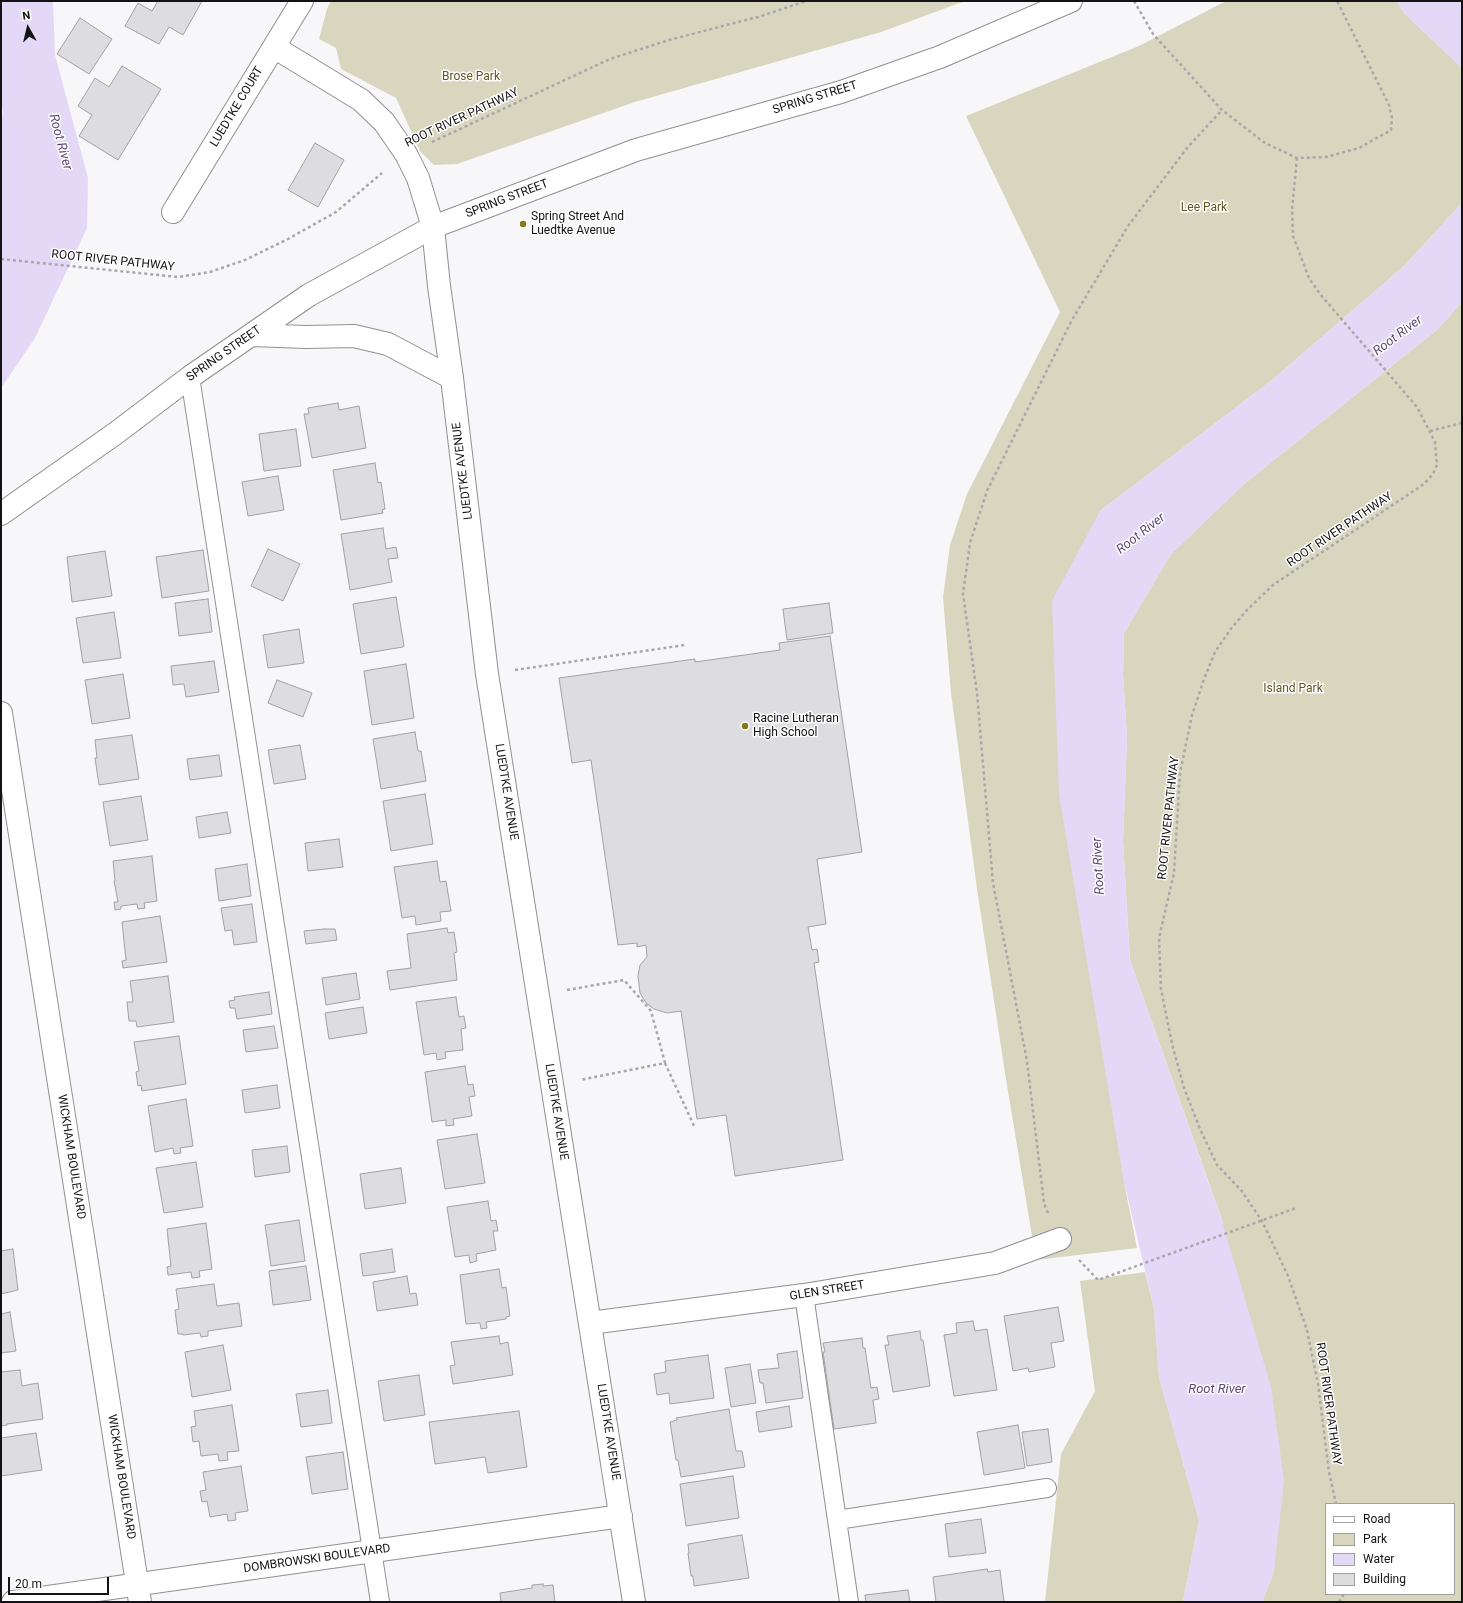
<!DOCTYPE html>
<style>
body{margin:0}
#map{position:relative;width:1463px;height:1603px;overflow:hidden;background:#f7f6f9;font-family:Roboto,sans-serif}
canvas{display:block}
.frame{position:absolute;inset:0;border:2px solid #131214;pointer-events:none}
.legend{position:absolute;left:1325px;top:1503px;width:130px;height:92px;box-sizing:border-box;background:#fff;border:1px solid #a1a0a1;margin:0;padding:5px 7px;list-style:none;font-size:12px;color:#131214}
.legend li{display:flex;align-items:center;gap:8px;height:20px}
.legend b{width:20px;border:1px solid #a1a0a1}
.north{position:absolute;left:8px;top:8px;width:40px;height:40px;-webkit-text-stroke:3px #fff;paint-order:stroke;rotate:352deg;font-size:11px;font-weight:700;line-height:16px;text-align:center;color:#131214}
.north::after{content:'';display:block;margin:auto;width:14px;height:18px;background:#131214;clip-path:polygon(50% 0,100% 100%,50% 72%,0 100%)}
.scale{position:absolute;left:8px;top:1577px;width:101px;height:18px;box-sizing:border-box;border:2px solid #131214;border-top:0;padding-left:5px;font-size:12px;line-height:14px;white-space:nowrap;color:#131214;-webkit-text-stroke:3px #fff;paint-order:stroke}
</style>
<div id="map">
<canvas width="1463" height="1603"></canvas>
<div class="frame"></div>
<ul class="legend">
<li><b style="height:5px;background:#fff"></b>Road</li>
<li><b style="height:11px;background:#d9d6c0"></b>Park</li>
<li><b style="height:11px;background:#e3d8f6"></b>Water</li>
<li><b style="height:11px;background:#dddcdf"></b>Building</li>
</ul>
<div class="north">N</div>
<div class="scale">20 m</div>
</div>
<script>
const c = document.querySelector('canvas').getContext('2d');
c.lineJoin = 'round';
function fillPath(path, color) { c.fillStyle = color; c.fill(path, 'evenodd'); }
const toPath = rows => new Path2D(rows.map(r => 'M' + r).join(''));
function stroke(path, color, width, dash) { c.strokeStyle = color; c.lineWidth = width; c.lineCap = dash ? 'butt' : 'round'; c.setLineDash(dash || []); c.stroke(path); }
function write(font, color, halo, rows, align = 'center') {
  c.font = font + ' Roboto,sans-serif'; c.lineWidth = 3; c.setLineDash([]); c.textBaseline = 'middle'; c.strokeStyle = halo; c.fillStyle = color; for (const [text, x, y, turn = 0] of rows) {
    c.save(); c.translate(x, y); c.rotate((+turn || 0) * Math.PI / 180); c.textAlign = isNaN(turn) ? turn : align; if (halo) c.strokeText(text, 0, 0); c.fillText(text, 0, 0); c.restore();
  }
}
fillPath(toPath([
 [331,1,965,1,881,32,635,102,457,164,434,165,420,151,396,98,341,69,336,48,319,39,327,9],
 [1226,1,1397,1,1404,13,1462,68,1462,203,1404,266,1272,380,1100,511,1124,1182,1137,1248,1036,1260,1005,1073,977,889,951,693,943,597,950,545,967,494,1060,312,966,116,1139,46],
 [1462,302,1462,1602,1262,1602,1274,1572,1222,1220,1130,960,1123,841,1127,738,1123,674,1124,633,1171,554,1244,484,1438,329],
 [1326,1504,1454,1504,1454,1594,1326,1594],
 [1145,1272,1154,1308,1159,1377,1199,1520,1183,1602,1045,1602,1061,1454,1095,1391,1080,1281]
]), '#d9d6c0');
fillPath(toPath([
 [1,1,53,1,55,55,88,178,87,228,35,338,1,388,1,129,3,110,1,105],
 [1397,1,1462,1,1462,68,1404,13],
 [1462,203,1462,302,1438,329,1244,484,1171,554,1124,633,1123,674,1127,738,1123,841,1130,960,1222,1221,1271,1387,1284,1480,1274,1572,1262,1602,1183,1602,1199,1520,1159,1377,1154,1308,1124,1182,1059,795,1052,601,1100,511,1272,380,1404,266]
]), '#e3d8f6');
const building = toPath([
 [158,1,202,1,183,35,169,27,159,44,125,26,138,3,152,11,158,1],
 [80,18,112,39,89,74,57,54,80,18],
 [122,66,161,89,118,160,79,136,92,115,78,106,95,78,109,87,122,66],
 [315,143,344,160,318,207,288,190,315,143],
 [338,403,339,410,359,406,366,448,312,458,304,414,309,414,308,408,338,403],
 [296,429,301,466,264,471,259,434,296,429],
 [375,463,378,483,381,482,385,509,382,510,383,513,341,520,333,470,375,463],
 [278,476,284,510,248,516,242,482,278,476],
 [383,528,386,549,396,547,398,558,388,559,392,582,350,590,341,534,383,528],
 [268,549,300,564,283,601,251,586,268,549],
 [203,550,209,591,162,598,156,557,203,550],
 [105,551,112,596,72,602,67,557,105,551],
 [396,597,404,646,403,647,361,654,353,604,396,597],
 [208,599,212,632,179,636,175,603,208,599],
 [829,603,833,633,787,640,783,609,829,603],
 [114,612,121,658,83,663,76,618,114,612],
 [299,629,304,663,268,668,263,635,299,629],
 [830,636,862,852,817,859,826,924,808,927,812,950,817,949,819,962,814,963,843,1160,735,1176,726,1115,697,1119,681,1011,667,1013,654,1009,646,1003,640,993,638,976,640,965,647,957,646,945,637,947,637,943,618,945,591,760,572,763,559,678,695,659,695,662,780,650,779,643,830,636],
 [214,661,219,692,186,697,184,684,173,685,171,666,214,661],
 [406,664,414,718,372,725,364,671,406,664],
 [123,674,130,718,92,724,85,680,123,674],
 [277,680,312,693,303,717,268,703,277,680],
 [415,732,418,751,421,751,426,781,381,789,373,739,415,732],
 [132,735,139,779,99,785,95,758,97,758,95,740,132,735],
 [300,745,306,779,274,784,268,750,300,745],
 [219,755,222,776,190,780,187,759,219,755],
 [425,794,433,844,391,851,383,801,425,794],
 [141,796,148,840,110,846,103,802,141,796],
 [227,812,231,833,199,838,196,817,227,812],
 [339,839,343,867,308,871,305,843,339,839],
 [152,856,157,901,144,903,145,908,138,909,137,904,121,906,121,909,115,910,114,902,118,902,114,881,115,881,113,861,152,856],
 [437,861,440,882,446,881,451,911,440,912,441,921,416,925,415,916,402,918,394,867,437,861],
 [247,864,251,896,219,901,215,869,247,864],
 [252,904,257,942,234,945,232,930,225,931,221,908,252,904],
 [160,916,167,962,123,968,122,961,126,960,122,922,160,916],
 [447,928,448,933,454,932,457,952,454,953,457,980,390,990,387,971,411,968,407,934,447,928],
 [324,929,335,929,337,940,306,944,304,931,324,929],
 [356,973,360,999,326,1005,322,978,356,973],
 [168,976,174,1022,137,1027,136,1021,129,1021,127,1002,133,1002,130,981,168,976],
 [269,992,272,1014,237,1019,235,1008,230,1008,229,1001,235,1000,234,997,269,992],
 [456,997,459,1017,464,1016,466,1028,461,1029,463,1050,445,1052,446,1058,437,1060,436,1053,424,1055,416,1002,456,997],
 [363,1007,367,1033,329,1039,325,1013,363,1007],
 [274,1026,278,1048,246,1052,243,1030,274,1026],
 [179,1036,186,1084,142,1091,141,1085,138,1086,136,1072,139,1071,134,1042,179,1036],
 [465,1066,468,1085,473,1084,475,1096,469,1097,472,1116,453,1119,454,1125,446,1126,446,1120,432,1122,425,1072,465,1066],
 [277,1085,280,1108,245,1113,242,1090,277,1085],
 [186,1099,193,1146,180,1148,181,1153,174,1154,173,1148,155,1152,148,1106,186,1099],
 [477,1134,485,1183,445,1189,437,1140,477,1134],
 [287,1146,290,1172,255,1177,252,1150,287,1146],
 [196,1162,203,1207,164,1213,156,1168,196,1162],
 [401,1168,406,1203,365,1209,360,1174,401,1168],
 [488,1201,491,1221,496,1220,498,1231,493,1231,496,1250,476,1254,477,1261,470,1263,469,1255,455,1257,447,1207,488,1201],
 [299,1220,305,1261,271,1266,265,1225,299,1220],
 [206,1223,212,1269,199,1271,200,1277,192,1278,191,1272,168,1275,167,1267,171,1266,167,1229,206,1223],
 [13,1249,18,1290,1,1294,1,1251,13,1249],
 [392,1249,395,1272,363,1276,360,1254,392,1249],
 [306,1266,311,1300,273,1305,269,1271,306,1266],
 [499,1269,502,1288,506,1287,510,1316,506,1317,506,1319,486,1322,487,1328,481,1329,480,1323,466,1324,460,1275,499,1269],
 [407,1276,410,1294,416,1293,418,1305,377,1311,373,1282,407,1276],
 [214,1284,217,1306,239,1303,242,1326,208,1331,208,1336,201,1337,200,1333,183,1335,183,1334,178,1334,175,1310,179,1309,176,1289,214,1284],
 [1058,1307,1064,1341,1051,1343,1055,1367,1029,1372,1028,1368,1013,1371,1004,1316,1058,1307],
 [10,1312,16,1351,1,1353,1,1314,10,1312],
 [973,1321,975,1331,987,1329,997,1390,954,1396,944,1335,957,1333,956,1323,973,1321],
 [920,1331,921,1340,923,1340,930,1386,893,1392,885,1345,889,1345,887,1336,920,1331],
 [499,1336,500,1344,508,1342,513,1375,453,1384,450,1366,455,1365,451,1342,499,1336],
 [862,1338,863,1348,865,1348,871,1388,877,1387,879,1399,873,1400,876,1423,834,1429,823,1352,825,1352,823,1343,862,1338],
 [223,1345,231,1390,192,1397,185,1352,223,1345],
 [797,1351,803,1398,766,1403,763,1383,760,1383,758,1370,779,1368,777,1354,797,1351],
 [708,1355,714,1398,670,1404,669,1393,657,1395,654,1374,666,1372,665,1361,708,1355],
 [750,1364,756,1403,731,1407,725,1368,750,1364],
 [20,1370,22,1386,38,1383,43,1419,7,1424,7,1425,1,1426,1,1372,20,1370],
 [419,1375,425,1415,384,1421,378,1381,419,1375],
 [328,1390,332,1423,301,1427,296,1394,328,1390],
 [232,1405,239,1451,227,1452,228,1460,219,1461,218,1454,201,1456,199,1441,193,1442,191,1427,196,1426,194,1411,232,1405],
 [789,1406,792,1427,759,1432,756,1412,789,1406],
 [729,1409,736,1451,742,1451,745,1467,681,1477,678,1460,676,1460,670,1422,677,1420,676,1418,729,1409],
 [519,1411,527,1467,488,1473,485,1457,435,1464,429,1422,519,1411],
 [1018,1425,1025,1468,984,1475,977,1432,1018,1425],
 [1048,1429,1052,1462,1027,1466,1022,1432,1048,1429],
 [36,1433,42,1470,1,1476,1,1438,36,1433],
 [343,1452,348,1489,312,1494,306,1457,343,1452],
 [241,1466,248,1511,235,1513,236,1520,228,1521,227,1514,210,1517,207,1501,202,1502,200,1491,206,1490,203,1472,241,1466],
 [733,1476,739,1518,686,1526,680,1484,733,1476],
 [981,1519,986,1553,949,1557,945,1524,981,1519],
 [742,1535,749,1578,694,1586,693,1576,691,1576,688,1553,689,1553,688,1544,742,1535],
 [987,1569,988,1572,1000,1570,1004,1602,936,1602,933,1577,987,1569],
 [543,1584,543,1586,553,1585,555,1602,501,1602,500,1593,532,1588,532,1585,543,1584],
 [908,1590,910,1602,866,1602,865,1595,908,1590]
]);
fillPath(building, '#dddcdf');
stroke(building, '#a2a1a4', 1);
const lane = toPath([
 [190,377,380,1602],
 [804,1295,849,1602],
 [837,1520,1047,1488]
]);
const street = toPath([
 [274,47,361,100,384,122,406,154,418,178,433,227,439,286,452,378,487,674,634,1602],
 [173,212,302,1],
 [1,713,140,1602],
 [590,1323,804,1295,995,1263,1060,1239],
 [13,1602,621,1516]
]);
const secondary = toPath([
 [251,335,306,337,354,336,388,344,452,378],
 [1,514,116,433,190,377,309,295,433,227,636,150,841,92,940,57,1071,1]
]);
stroke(lane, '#918f93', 20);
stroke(street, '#918f93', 24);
stroke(secondary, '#918f93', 24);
stroke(toPath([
 [1134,1,1153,34,1222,110,1265,143,1297,158,1326,157,1359,148,1391,130,1392,118,1389,105,1337,1],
 [432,142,610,59,669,40,758,17,806,1],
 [1297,158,1292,209,1293,236,1309,278,1320,294,1417,407,1435,442,1437,465,1433,474,1424,484,1273,585,1246,611,1230,630,1215,652,1204,679,1192,715,1180,773,1174,873,1159,938,1161,989,1172,1044,1184,1088,1200,1129,1217,1165,1241,1190,1262,1221,1288,1276,1307,1330,1318,1384,1329,1472,1336,1504],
 [1,259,178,277,210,272,245,260,288,239,336,212,382,173],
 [1430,431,1462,423],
 [515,670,685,645],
 [567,990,624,980,651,1011,665,1063,580,1080],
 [665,1063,695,1128],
 [1048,1213,1044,1203,1027,1061,993,883,977,693,963,594,970,543,987,491,1072,320,1128,226,1187,148,1222,110],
 [1079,1260,1098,1280,1296,1208],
 [1339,1602,1344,1594]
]), '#a8a7a9', 2.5, [3, 3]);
stroke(lane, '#fff', 18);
stroke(street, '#fff', 22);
stroke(secondary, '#fff', 22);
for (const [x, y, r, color] of [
 [523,224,4,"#86781c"],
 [745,726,4,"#86781c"]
]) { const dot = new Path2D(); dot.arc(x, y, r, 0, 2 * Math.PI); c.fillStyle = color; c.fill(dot); stroke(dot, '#fff', 1.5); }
write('12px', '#5f5724', '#fff', [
 ["Brose Park",471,77],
 ["Lee Park",1204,208],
 ["Island Park",1293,689]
]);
write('12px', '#131214', '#fff', [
 ["SPRING STREET",815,98,-17],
 ["LUEDTKE COURT",237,107,-59],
 ["ROOT RIVER PATHWAY",462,118,-25],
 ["SPRING STREET",507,199,-21],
 ["ROOT RIVER PATHWAY",113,261,6],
 ["SPRING STREET",224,354,-35],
 ["LUEDTKE AVENUE",463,471,-97],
 ["ROOT RIVER PATHWAY",1340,530,-34],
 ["LUEDTKE AVENUE",506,792,81],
 ["ROOT RIVER PATHWAY",1169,818,-84],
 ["LUEDTKE AVENUE",556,1112,81],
 ["WICKHAM BOULEVARD",71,1157,81],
 ["GLEN STREET",827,1291,-9],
 ["ROOT RIVER PATHWAY",1328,1404,82],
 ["LUEDTKE AVENUE",608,1432,81],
 ["WICKHAM BOULEVARD",121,1477,81],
 ["DOMBROWSKI BOULEVARD",317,1559,-8]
]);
write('12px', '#131214', '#fff', [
 ["Spring Street And",531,217],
 ["Luedtke Avenue",531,231],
 ["Racine Lutheran",753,719],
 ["High School",753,733]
], 'left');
write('italic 13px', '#5b4a74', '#fff', [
 ["Root River",60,142,75],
 ["Root River",1398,336,-37],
 ["Root River",1141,534,-38],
 ["Root River",1099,866,-93],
 ["Root River",1217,1390]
]);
</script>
